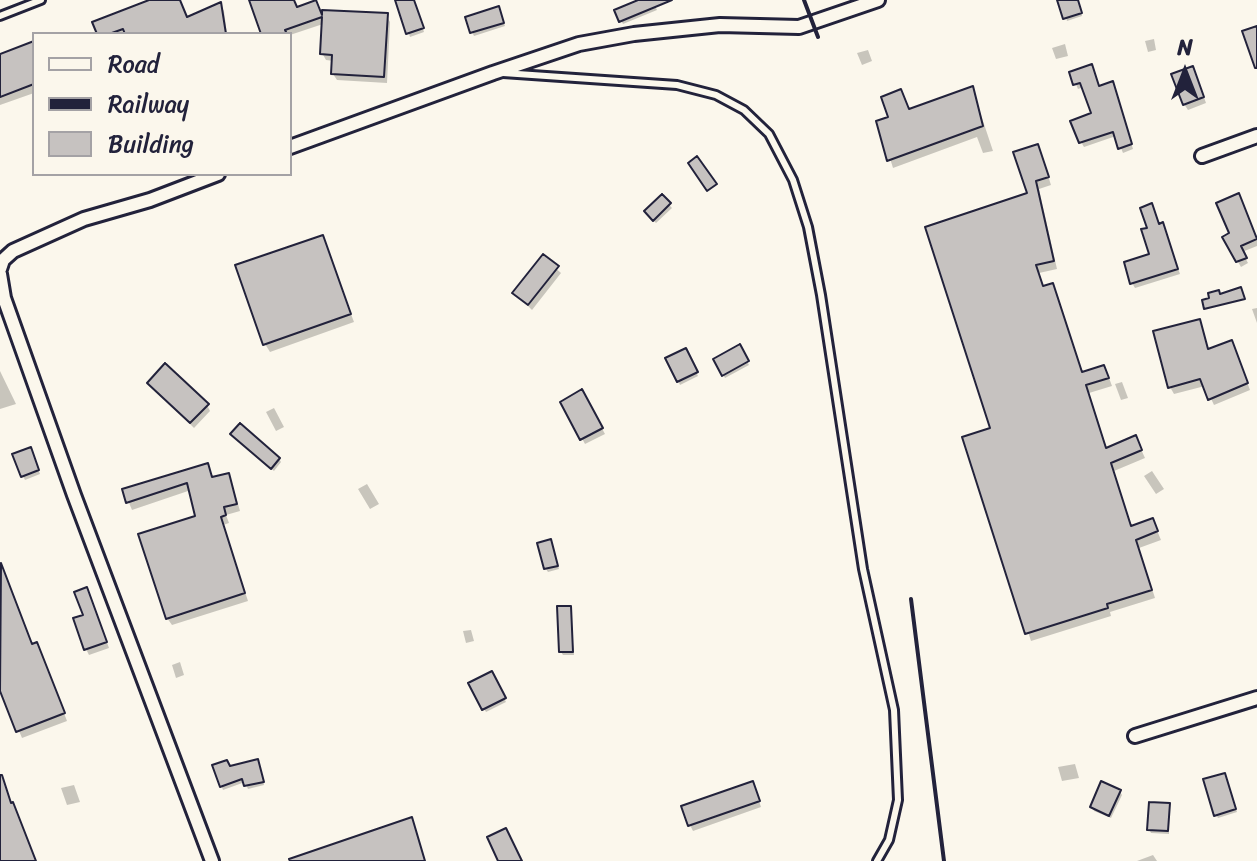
<!DOCTYPE html>
<style>
body{margin:0}
#map{position:relative;width:1257px;height:861px;overflow:hidden;background:#fbf7ec;font-family:Sriracha,sans-serif}
canvas{display:block}
.legend{position:absolute;left:32px;top:32px;width:260px;height:144px;box-sizing:border-box;background:#fbf7ec;border:2px solid #a4a2a5;margin:0;padding:10px 14px;list-style:none;font-size:24px;color:#22223b}
.legend li{display:flex;align-items:center;gap:16px;height:40px}
.legend b{width:40px;border:2px solid #a4a2a5}
.north{position:absolute;left:1145px;top:32px;width:80px;height:80px;-webkit-text-stroke:6px #fbf7ec;paint-order:stroke;rotate:0deg;font-size:22px;font-weight:700;line-height:32px;text-align:center;color:#22223b}
.north::after{content:'';display:block;margin:auto;width:28px;height:36px;background:#22223b;clip-path:polygon(50% 0,100% 100%,50% 72%,0 100%)}
</style>
<div id="map">
<canvas width="1257" height="861"></canvas>
<ul class="legend">
<li><b style="height:10px;background:#fbf7ec"></b>Road</li>
<li><b style="height:10px;background:#22223b"></b>Railway</li>
<li><b style="height:22px;background:#c6c2c0"></b>Building</li>
</ul>
<div class="north">N</div>
</div>
<script>
const c = document.querySelector('canvas').getContext('2d');
c.lineJoin = 'round';
function fillPath(path, color) { c.fillStyle = color; c.fill(path, 'evenodd'); }
const toPath = rows => new Path2D(rows.map(r => 'M' + r).join(''));
function stroke(path, color, width, dash) { c.strokeStyle = color; c.lineWidth = width; c.lineCap = dash ? 'butt' : 'round'; c.setLineDash(dash || []); c.stroke(path); }
fillPath(toPath([
 [154,0,180,0,187,19,220,5,224,11,227,34,99,34],
 [251,0,294,0,297,9,318,9,323,21,386,15,390,22,387,83,337,80,333,74,334,61,326,60,322,53,323,24,290,35,277,34],
 [397,0,413,0,424,32,410,37],
 [643,0,652,0,657,10,623,24,616,11],
 [1059,0,1077,0,1082,16,1067,21],
 [500,12,505,26,474,36,472,32],
 [1154,39,1156,50,1148,52,1145,41],
 [34,44,34,93,0,105,0,56],
 [1065,44,1068,56,1056,59,1052,48],
 [868,50,872,61,862,65,857,53],
 [1071,73,1099,88,1114,88,1133,149,1123,153,1116,136,1084,147,1081,142,1093,114,1084,87,1078,89],
 [1196,74,1206,103,1188,110,1184,104],
 [972,88,993,151,983,153,977,137,893,168,879,123],
 [1041,154,1051,185,1039,189,1057,269,1039,273,1044,288,1052,286,1057,293,1082,373,1104,367,1108,375,1112,386,1089,393,1107,449,1139,445,1145,458,1114,471,1132,528,1156,528,1161,540,1139,548,1155,598,1110,612,1111,616,1031,641,964,439,992,430,1030,194],
 [662,197,672,208,656,223,648,215],
 [1241,201,1257,237,1257,246,1242,252,1248,263,1241,267,1224,238,1232,234],
 [1159,226,1165,229,1180,274,1135,288,1132,283,1152,255],
 [322,237,354,322,270,352,265,344],
 [543,257,561,273,532,310,515,293],
 [1257,308,1257,323,1252,309],
 [1199,321,1209,351,1235,350,1250,390,1214,405,1205,386,1174,394,1170,387],
 [739,347,749,365,725,378,715,360],
 [685,350,698,376,680,385,668,359],
 [0,371,16,404,0,409],
 [1122,382,1128,398,1121,400,1115,384],
 [149,383,207,405,210,411,194,428],
 [582,392,605,434,585,444,563,403],
 [274,408,284,427,276,431,266,412],
 [233,435,279,459,281,462,274,471],
 [32,453,40,474,25,480,23,476],
 [207,466,213,479,228,476,232,483,240,511,226,515,229,523,223,525,248,601,172,625,167,618,198,517,191,490,132,510,124,491],
 [1152,471,1164,489,1156,494,1144,476],
 [367,484,379,504,370,509,358,489],
 [552,545,559,569,548,572,546,569],
 [0,563,33,646,40,651,67,721,22,738,0,686],
 [90,595,109,648,89,655,86,649,85,616],
 [570,608,574,655,563,655,561,652],
 [471,630,474,641,466,643,463,631],
 [180,662,184,675,176,678,172,665],
 [491,673,506,702,486,712,470,684],
 [1075,764,1079,778,1062,781,1058,767],
 [259,765,264,785,248,789,245,782,223,790,214,767,229,768],
 [1226,778,1237,812,1218,818,1216,815],
 [74,785,80,802,67,805,61,788],
 [755,789,761,807,693,831,690,825],
 [1120,792,1122,795,1111,818,1094,811,1092,807],
 [1169,805,1169,834,1151,833,1149,829],
 [1153,855,1157,861,1137,861]
]), '#0003');
const building = toPath([
 [149,0,180,0,187,17,221,2,226,34,125,34,123,29,109,34,97,34,92,22,149,0],
 [249,0,294,0,297,7,316,0,322,15,322,10,388,13,384,77,331,74,332,55,320,54,322,17,285,30,287,34,261,34,249,0],
 [395,0,414,0,424,28,406,34,395,0],
 [638,0,672,0,619,22,614,10,638,0],
 [1057,0,1078,0,1082,13,1063,19,1057,0],
 [499,6,504,23,470,33,465,17,499,6],
 [1257,26,1257,68,1255,68,1242,31,1257,26],
 [34,41,34,84,0,97,0,54,34,41],
 [1092,64,1099,86,1113,81,1132,144,1118,149,1113,132,1079,143,1070,121,1091,113,1080,83,1073,85,1069,72,1092,64],
 [1193,66,1204,97,1183,105,1171,74,1193,66],
 [973,86,983,126,887,161,876,121,888,117,881,97,901,89,909,109,973,86],
 [1038,144,1049,177,1036,181,1054,261,1036,265,1043,286,1053,283,1082,372,1104,365,1109,378,1086,385,1106,448,1136,435,1142,450,1111,463,1131,526,1153,518,1158,531,1136,540,1152,590,1107,604,1108,608,1025,634,962,437,990,428,925,227,1027,193,1013,152,1038,144],
 [697,156,717,184,707,191,688,163,697,156],
 [1239,193,1257,239,1241,246,1247,258,1236,262,1222,237,1229,233,1216,203,1239,193],
 [662,194,671,203,653,221,644,211,662,194],
 [1152,203,1159,224,1163,222,1178,269,1130,284,1124,262,1149,254,1141,229,1147,228,1140,208,1152,203],
 [323,235,351,314,263,345,235,265,323,235],
 [543,254,559,266,528,305,512,293,543,254],
 [1241,287,1245,299,1204,309,1202,300,1209,298,1208,293,1219,290,1220,294,1241,287],
 [1200,319,1208,349,1232,340,1248,383,1208,400,1200,379,1168,388,1153,331,1200,319],
 [740,344,749,361,722,376,713,359,740,344],
 [686,348,698,372,677,382,665,358,686,348],
 [165,363,209,404,190,423,147,383,165,363],
 [582,389,603,428,580,440,560,402,582,389],
 [240,423,280,458,271,469,230,434,240,423],
 [31,447,39,470,21,477,12,454,31,447],
 [208,463,212,477,229,473,237,504,224,507,226,515,221,517,245,593,166,619,138,534,195,516,187,483,126,503,122,489,208,463],
 [551,539,558,566,544,569,537,543,551,539],
 [1,563,32,644,37,642,65,713,16,732,0,691,1,563],
 [87,587,107,642,84,650,73,618,83,615,74,592,87,587],
 [557,606,571,606,573,652,559,652,557,606],
 [492,671,506,698,482,710,468,683,492,671],
 [258,759,264,782,244,786,242,779,220,787,212,765,227,760,230,766,258,759],
 [1225,773,1236,809,1214,816,1203,779,1225,773],
 [0,775,2,775,11,803,13,802,36,861,0,861,0,775],
 [753,781,760,801,688,826,681,806,753,781],
 [1101,781,1121,790,1109,816,1090,807,1101,781],
 [1149,802,1170,803,1168,831,1147,830,1149,802],
 [412,817,425,861,290,861,289,859,412,817],
 [506,828,522,861,498,861,487,837,506,828]
]);
fillPath(building, '#c6c2c0');
stroke(building, '#22223b', 2);
const lane = toPath([
 [0,16,41,0],
 [503,73,677,85,716,95,744,110,769,134,793,180,808,227,821,295,863,569,894,710,898,800,889,840,877,861]
]);
const street = toPath([
 [290,147,493,73,579,44,634,34,720,25,799,27,878,0],
 [1202,156,1257,136],
 [0,269,3,260,13,251,84,219,150,200,218,174],
 [0,274,4,298,74,495,212,861],
 [1135,736,1257,698]
]);
stroke(lane, '#22223b', 12);
stroke(street, '#22223b', 18);
stroke(lane, '#fbf7ec', 6);
stroke(street, '#fbf7ec', 12);
stroke(toPath([
 [804,0,818,37],
 [911,599,944,861]
]), '#22223b', 4);
</script>
